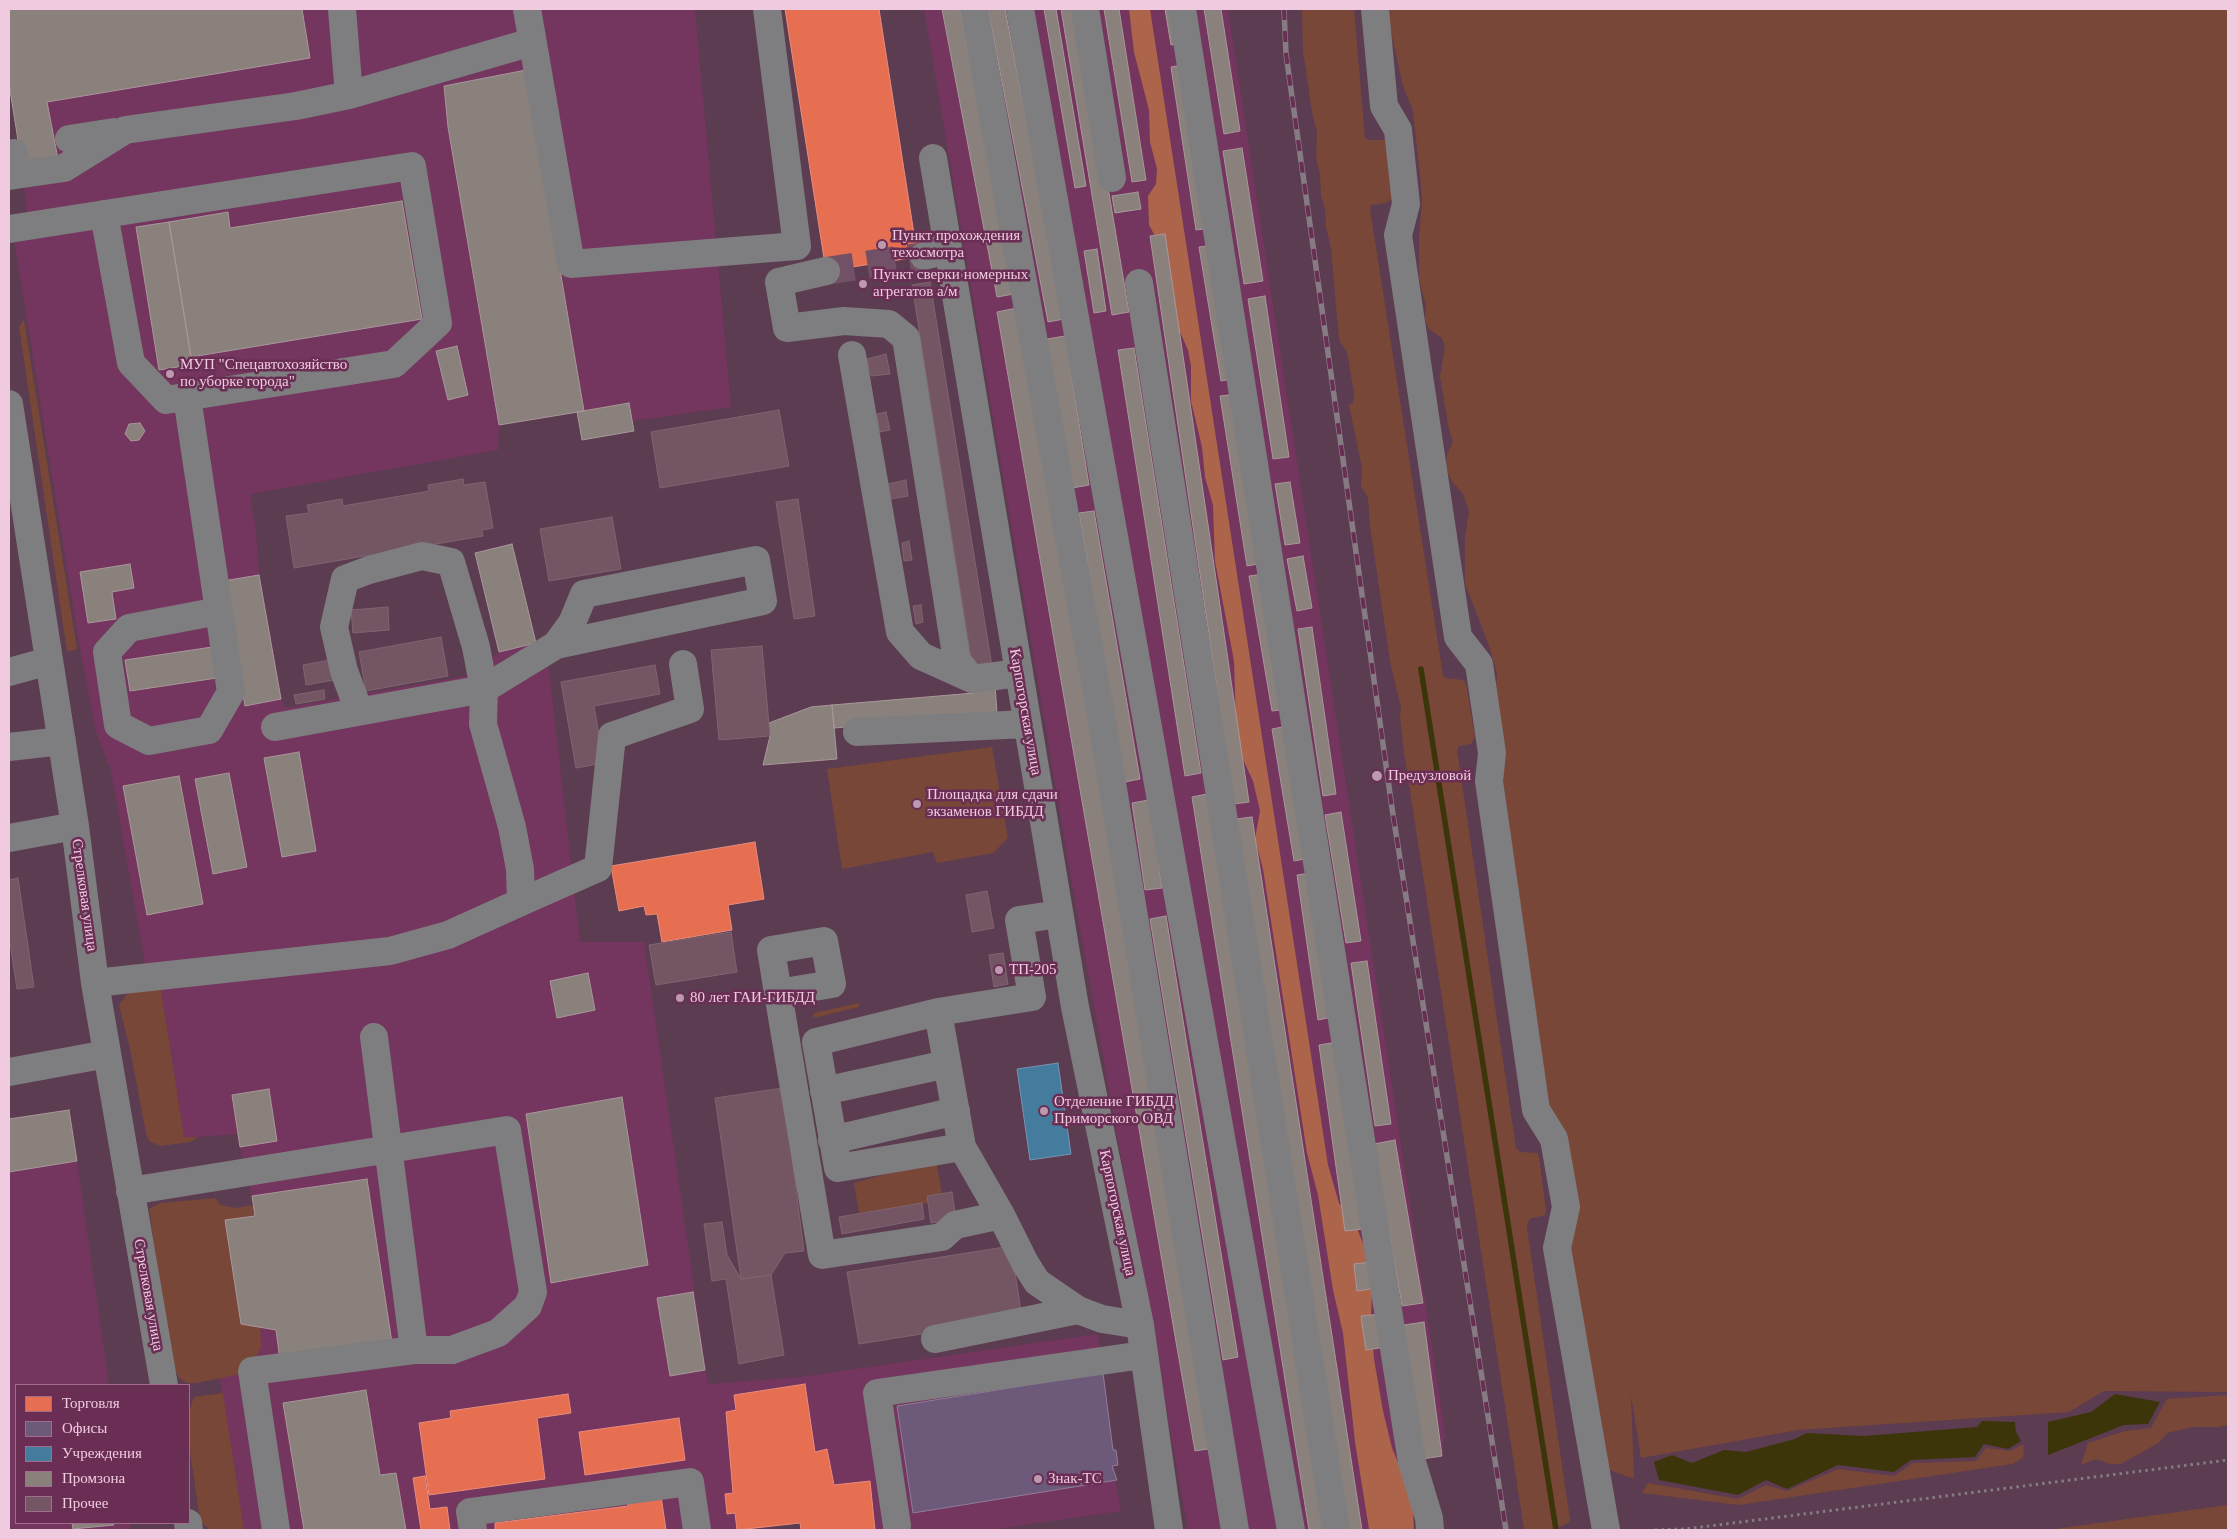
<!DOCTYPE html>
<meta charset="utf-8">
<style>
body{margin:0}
#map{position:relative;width:2237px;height:1539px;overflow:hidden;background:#5c3c50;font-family:"Times New Roman",serif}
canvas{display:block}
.frame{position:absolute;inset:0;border:10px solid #f0cbe0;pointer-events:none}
.legend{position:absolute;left:15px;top:1384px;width:175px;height:140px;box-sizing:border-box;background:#6a2e54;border:1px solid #a06d8c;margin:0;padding:6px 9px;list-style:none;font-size:15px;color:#f0cbe0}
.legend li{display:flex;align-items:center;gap:10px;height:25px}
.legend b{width:25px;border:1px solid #a06d8c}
</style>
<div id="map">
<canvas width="2237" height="1539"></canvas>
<div class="frame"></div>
<ul class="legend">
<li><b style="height:14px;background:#e76f51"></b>Торговля</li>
<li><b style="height:14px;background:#6d597a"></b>Офисы</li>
<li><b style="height:14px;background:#457b9d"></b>Учреждения</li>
<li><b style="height:14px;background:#8a817c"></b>Промзона</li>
<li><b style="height:14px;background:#745563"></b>Прочее</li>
</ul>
</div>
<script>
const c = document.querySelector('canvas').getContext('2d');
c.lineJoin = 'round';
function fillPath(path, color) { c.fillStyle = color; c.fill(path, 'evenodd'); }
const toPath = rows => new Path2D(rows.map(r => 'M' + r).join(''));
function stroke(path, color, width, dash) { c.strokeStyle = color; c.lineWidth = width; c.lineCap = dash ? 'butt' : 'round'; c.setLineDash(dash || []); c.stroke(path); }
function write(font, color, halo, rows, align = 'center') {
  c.font = font + ' "Times New Roman",serif'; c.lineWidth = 5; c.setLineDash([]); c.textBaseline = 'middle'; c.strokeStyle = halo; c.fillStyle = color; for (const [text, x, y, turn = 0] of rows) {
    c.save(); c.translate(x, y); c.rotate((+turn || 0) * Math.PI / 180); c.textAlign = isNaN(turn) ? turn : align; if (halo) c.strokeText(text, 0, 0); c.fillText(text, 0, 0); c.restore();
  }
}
fillPath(toPath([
 [9,9,695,9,731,407,633,421,629,403,499,425,498,450,250,494,256,532,259,575,284,708,471,675,499,652,536,643,549,669,580,942,644,942,708,1384,800,1377,1098,1334,1113,1450,1116,1450,1117,1458,1118,1465,1113,1467,1121,1511,990,1530,801,1530,800,1523,747,1530,244,1530,214,1341,225,1220,255,1216,252,1196,237,1134,184,1138,160,983,154,963,145,964,111,771,96,732,79,644,14,239,29,237,22,165,9,84],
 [924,9,1228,9,1445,1433,1442,1456,1380,1464,1392,1530,1188,1530,1073,889],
 [77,1161,109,1385,16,1385,16,1523,72,1523,73,1529,130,1523,131,1530,9,1530,9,1172]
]), '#74355e');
fillPath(toPath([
 [1302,9,1354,9,1365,138,1368,140,1384,140,1387,142,1393,198,1386,203,1371,205,1370,209,1443,675,1445,678,1463,680,1466,683,1475,737,1471,744,1459,746,1457,750,1516,1148,1521,1152,1537,1153,1539,1157,1546,1211,1545,1215,1529,1219,1527,1228,1570,1520,1568,1523,1552,1530,1524,1529,1404,752,1400,718,1401,708,1390,661,1370,526,1368,498,1361,486,1362,468,1349,405,1353,403,1354,393,1347,352,1339,340,1331,248,1326,227,1325,209,1321,196,1320,175,1316,157,1317,132,1312,112,1303,51],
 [1388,9,2228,9,2228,1392,2104,1391,2069,1412,1798,1430,1641,1458,1631,1395,1634,1479,1602,1467,1571,1253,1571,1240,1551,1118,1506,805,1495,705,1497,673,1489,646,1465,583,1465,538,1469,511,1463,494,1451,480,1446,468,1447,455,1453,441,1449,430,1440,376,1445,347,1442,338,1429,329,1425,321,1426,305,1419,279,1419,237,1422,202,1421,185,1413,111,1403,86,1388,18],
 [24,320,77,649,67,652,19,326],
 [992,747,1008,838,993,853,937,863,933,852,842,869,827,769],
 [160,983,184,1137,198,1137,190,1142,160,1146,149,1141,146,1133,130,1049,119,1005,131,989],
 [859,1003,859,1007,813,1018,814,1013],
 [936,1160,942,1194,927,1196,928,1203,859,1213,854,1183],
 [216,1198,220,1205,235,1208,254,1205,255,1216,225,1221,241,1323,260,1324,261,1348,250,1367,241,1374,196,1383,187,1383,179,1378,173,1366,149,1209,160,1203],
 [223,1393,244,1530,211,1530,203,1524,200,1520,189,1444,189,1412,194,1397],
 [2228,1395,2228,1425,2217,1427,2192,1427,2167,1433,2160,1442,2121,1464,2110,1464,2096,1459,2081,1465,2088,1443,2125,1431,2151,1428,2167,1399],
 [2024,1444,2023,1458,2012,1464,1739,1505,1642,1493,1648,1483,1738,1499,1766,1485,1787,1491,1838,1469,1894,1476,1913,1463,1976,1461,1986,1448,2010,1451],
 [2228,1505,2228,1530,2048,1530]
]), '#794738');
fillPath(toPath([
 [1129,9,1150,9,1328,1165,1339,1203,1355,1224,1366,1250,1372,1290,1371,1319,1374,1359,1383,1411,1392,1448,1402,1472,1413,1509,1414,1530,1369,1529,1355,1442,1343,1333,1333,1290,1318,1195,1307,1153,1263,869,1255,839,1260,811,1253,781,1240,753,1236,724,1234,661,1215,561,1213,505,1205,477,1202,447,1191,401,1191,366,1188,350,1176,323,1156,238,1149,225,1148,196,1156,184,1157,169,1150,142,1149,110,1134,52]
]), '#ac654b');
fillPath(toPath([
 [2115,1394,2160,1402,2148,1424,2124,1425,2048,1455,2048,1422,2091,1412],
 [1982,1421,2015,1422,2016,1432,2021,1441,2008,1449,1984,1444,1975,1457,1911,1460,1894,1472,1838,1465,1787,1489,1766,1480,1738,1495,1659,1480,1654,1462,1672,1455,1692,1463,1724,1450,1746,1452,1795,1439,1807,1433,1864,1436,1977,1427]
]), '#3c3509');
const shops = toPath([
 [785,9,879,9,914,234,932,231,924,256,826,271,785,9],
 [755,842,764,899,728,905,732,930,662,942,657,914,646,915,644,906,619,911,611,866,755,842],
 [805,1384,815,1452,827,1449,834,1485,870,1481,875,1530,801,1530,800,1523,737,1530,735,1513,727,1514,725,1494,733,1493,726,1412,736,1410,734,1395,805,1384],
 [568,1394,571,1413,537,1418,545,1479,429,1495,419,1423,451,1418,450,1411,568,1394],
 [679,1418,685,1460,585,1475,579,1432,679,1418],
 [425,1476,430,1509,447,1507,450,1530,421,1530,413,1478,425,1476],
 [661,1496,666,1530,495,1530,495,1523,628,1506,628,1500,661,1496]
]);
fillPath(shops, '#e76f51');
stroke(shops, '#ea8b7c', 1);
const offices = toPath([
 [1103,1373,1113,1450,1116,1450,1118,1465,1112,1466,1117,1480,913,1513,897,1406,1103,1373]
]);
fillPath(offices, '#6d597a');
stroke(offices, '#947b99', 1);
const public = toPath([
 [1058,1063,1071,1154,1030,1160,1017,1069,1058,1063]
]);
fillPath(public, '#457b9d');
stroke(public, '#7893b1', 1);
const industry = toPath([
 [9,9,302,9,310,58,47,102,58,159,22,165,9,84,9,9],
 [942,9,960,9,1014,294,997,297,942,9],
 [988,9,1005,9,1064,319,1048,322,988,9],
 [1044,9,1056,9,1086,186,1075,188,1044,9],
 [1061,9,1078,9,1129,312,1112,315,1061,9],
 [1104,9,1119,9,1146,180,1132,182,1104,9],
 [1165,9,1178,9,1184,43,1171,45,1165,9],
 [1204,9,1221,9,1240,131,1224,134,1204,9],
 [1187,64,1212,228,1196,230,1171,67,1187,64],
 [526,70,584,411,499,425,448,127,444,86,526,70],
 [1242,148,1263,281,1244,284,1223,151,1242,148],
 [1138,192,1141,209,1115,213,1112,196,1138,192],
 [402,201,422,319,191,357,169,222,228,212,230,228,402,201],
 [169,222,191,357,190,365,159,370,136,227,169,222],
 [1165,234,1249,802,1234,804,1150,236,1165,234],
 [1216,245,1237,378,1221,381,1199,247,1216,245],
 [1097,249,1106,311,1094,313,1084,251,1097,249],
 [1265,296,1289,457,1273,459,1248,299,1265,296],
 [1017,308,1214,1448,1195,1451,997,312,1017,308],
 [1065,336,1089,485,1072,488,1047,339,1065,336],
 [457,346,468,395,448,400,436,351,457,346],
 [1134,348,1201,773,1185,776,1118,350,1134,348],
 [1237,394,1264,563,1247,566,1220,396,1237,394],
 [629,403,634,431,582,440,577,412,629,403],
 [140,423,145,431,139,440,131,441,125,434,129,424,140,423],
 [1290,482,1300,543,1285,545,1275,484,1290,482],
 [1094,511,1140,779,1125,782,1079,513,1094,511],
 [512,544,536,643,499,652,475,553,512,544],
 [1303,556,1312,608,1297,611,1287,559,1303,556],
 [130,564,134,588,112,592,116,619,88,623,80,572,130,564],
 [1265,574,1287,709,1272,711,1249,576,1265,574],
 [259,575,281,699,245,706,223,581,259,575],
 [1312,627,1336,794,1323,796,1298,629,1312,627],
 [212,647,217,678,130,691,125,660,212,647],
 [995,683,997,714,834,728,832,705,974,693,974,685,995,683],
 [832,705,837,759,763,765,770,736,769,723,811,707,832,705],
 [1288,726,1310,858,1294,861,1272,729,1288,726],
 [299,752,316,851,282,857,264,758,299,752],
 [229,773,247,867,213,874,195,779,229,773],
 [179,776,203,904,147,915,123,786,179,776],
 [1207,794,1324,1530,1309,1530,1192,797,1207,794],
 [1149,800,1162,888,1145,890,1132,803,1149,800],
 [1341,812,1361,941,1346,943,1325,815,1341,812],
 [1252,817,1362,1530,1346,1530,1236,819,1252,817],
 [1311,873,1332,1017,1318,1020,1297,875,1311,873],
 [1166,916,1238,1357,1223,1360,1150,919,1166,916],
 [1367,961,1391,1124,1375,1126,1351,963,1367,961],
 [588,973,595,1010,557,1018,550,981,588,973],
 [1337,1042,1363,1229,1345,1231,1319,1045,1337,1042],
 [269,1089,277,1141,240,1147,232,1095,269,1089],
 [622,1097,648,1265,551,1283,526,1114,622,1097],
 [69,1110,77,1161,9,1172,9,1119,69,1110],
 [1395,1140,1423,1303,1402,1306,1374,1144,1395,1140],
 [367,1179,392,1343,280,1360,276,1330,241,1324,225,1220,255,1216,252,1196,367,1179],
 [1372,1262,1376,1288,1357,1291,1354,1264,1372,1262],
 [693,1292,705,1370,670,1376,657,1298,693,1292],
 [1381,1314,1386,1347,1366,1350,1361,1316,1381,1314],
 [1424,1322,1442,1456,1422,1459,1404,1325,1424,1322],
 [366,1390,380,1475,396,1473,406,1530,304,1530,283,1403,366,1390],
 [72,1523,113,1523,114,1525,73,1529,72,1523]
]);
fillPath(industry, '#8a817c');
stroke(industry, '#a9979a', 1);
stroke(toPath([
 [1421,669,1556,1530]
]), '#3c3509', 5.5);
const building = toPath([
 [930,282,993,673,974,676,912,285,930,282],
 [886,354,890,374,871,376,867,359,886,354],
 [779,410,789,466,660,488,651,432,779,410],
 [886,412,890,430,880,432,877,414,886,412],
 [463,479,464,485,485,482,493,528,482,530,483,536,294,568,286,516,309,513,307,505,342,499,343,506,429,491,428,485,463,479],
 [906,480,908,496,885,500,884,485,906,480],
 [798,499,815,616,794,619,776,502,798,499],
 [612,517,621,569,549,581,540,529,612,517],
 [909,541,912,560,904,561,902,543,909,541],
 [921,605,923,622,916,624,913,606,921,605],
 [388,607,389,630,353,633,351,610,388,607],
 [441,637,448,676,366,691,359,652,441,637],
 [762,646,770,736,719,740,711,650,762,646],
 [330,660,334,680,306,685,303,665,330,660],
 [655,665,660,694,594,706,604,763,576,768,561,682,655,665],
 [324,690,325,699,296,704,294,695,324,690],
 [18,878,34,987,17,989,9,936,9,880,18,878],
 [987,891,994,928,972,932,966,895,987,891],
 [731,932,737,972,656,985,649,945,731,932],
 [1003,953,1008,984,994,987,989,955,1003,953],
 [783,1088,804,1251,785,1253,771,1275,741,1279,715,1098,783,1088],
 [952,1192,956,1219,931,1223,927,1196,952,1192],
 [922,1203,924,1219,842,1234,839,1217,922,1203],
 [722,1222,727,1255,741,1279,771,1275,784,1355,739,1364,726,1279,712,1281,704,1224,722,1222],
 [1011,1246,1022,1318,859,1344,847,1272,1011,1246]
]);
fillPath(building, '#745563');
stroke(building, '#806470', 1);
stroke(toPath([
 [826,271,924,256]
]), '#725166', 28, [28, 14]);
stroke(toPath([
 [1655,1530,1686,1529,2228,1460]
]), '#827d81', 3, [2.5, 4]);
stroke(toPath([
 [527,9,571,264,797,246,767,9],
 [974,9,1099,704,1235,1530],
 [1020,9,1291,1530],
 [1085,9,1112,178],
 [1182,9,1412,1462,1429,1518,1430,1530],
 [1375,9,1384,106,1398,130,1406,204,1398,235,1458,637,1479,664,1492,753,1489,781,1536,1110,1554,1139,1566,1207,1557,1248,1606,1530],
 [349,95,532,42],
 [69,139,114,132],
 [9,154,14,153],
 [933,158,1075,1007,1140,1325,1169,1530],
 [9,176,64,168,125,130,296,106,349,95,342,9],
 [9,229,412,166,438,323,394,364,166,400,131,363,104,214],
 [924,256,948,250],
 [826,271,779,282,787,328,844,321,889,324,906,338,957,661,972,679,1019,673],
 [1139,283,1336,1530],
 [852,355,900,632,921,656,972,679],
 [187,397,219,611,231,692,209,730,149,741,118,725,107,652,129,628,219,611],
 [9,404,75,826,95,983,164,1385],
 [9,672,49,661],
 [275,727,484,689,556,645,763,601,756,560,584,594,572,623,556,645],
 [857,732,1027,724],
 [9,747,62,741],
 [9,838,75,826],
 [521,902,598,868,612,736,690,709,683,664],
 [95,983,390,951,448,935,521,902,520,869,512,827,483,724,484,689,476,647,451,562,422,556,369,570,345,579,334,627,344,671,359,711],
 [778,993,832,984,824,941,771,950,778,993,822,1255,942,1237,955,1225,1001,1215],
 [938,1012,962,1147,1001,1215,1025,1263,1037,1282,1078,1310,1102,1319,1140,1325],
 [374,1037,414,1350],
 [9,1072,107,1054],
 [824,1091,947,1064],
 [832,1140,956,1111],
 [962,1147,838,1168,816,1042,938,1012,1032,997,1019,920,1059,914],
 [130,1191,507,1130,533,1292,528,1306,498,1333,452,1350,414,1350,252,1371,276,1530],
 [935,1339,1078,1310],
 [188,1523,189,1530],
 [897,1526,877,1393,1143,1355],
 [473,1530,470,1512,690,1482,697,1530]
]), '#7e7d7f', 28);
const rail = toPath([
 [1284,9,1286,54,1392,808,1506,1530]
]);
stroke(rail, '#867b83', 5.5);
stroke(rail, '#6a2e54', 4, [11]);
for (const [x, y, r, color] of [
 [882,245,5,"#bc99ae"],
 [863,284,5,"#bc99ae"],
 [170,374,5,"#bc99ae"],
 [1377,776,6,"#bc99ae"],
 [917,804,5,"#bc99ae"],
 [999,970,5,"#bc99ae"],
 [680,998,5,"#bc99ae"],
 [1044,1111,5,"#bc99ae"],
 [1038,1479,5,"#bc99ae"]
]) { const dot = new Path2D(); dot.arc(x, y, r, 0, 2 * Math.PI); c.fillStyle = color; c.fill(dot); stroke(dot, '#6a2e54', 2); }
write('15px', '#f0cbe0', '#6a2e54', [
 ["Пункт прохождения",892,236],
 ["техосмотра",892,253],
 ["Пункт сверки номерных",873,275],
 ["агрегатов а/м",873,292],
 ["МУП \"Спецавтохозяйство",180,365],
 ["по уборке города\"",180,382],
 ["Предузловой",1388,776],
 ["Площадка для сдачи",927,795],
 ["экзаменов ГИБДД",927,812],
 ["ТП-205",1009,970],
 ["80 лет ГАИ-ГИБДД",690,998],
 ["Отделение ГИБДД",1054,1102],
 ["Приморского ОВД",1054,1119],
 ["Знак-ТС",1048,1479]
], 'left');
write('15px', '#f0cbe0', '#6a2e54', [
 ["Карпогорская улица",1025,712,80],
 ["Стрелковая улица",84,895,82],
 ["Карпогорская улица",1117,1213,78],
 ["Стрелковая улица",148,1295,80]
]);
</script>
